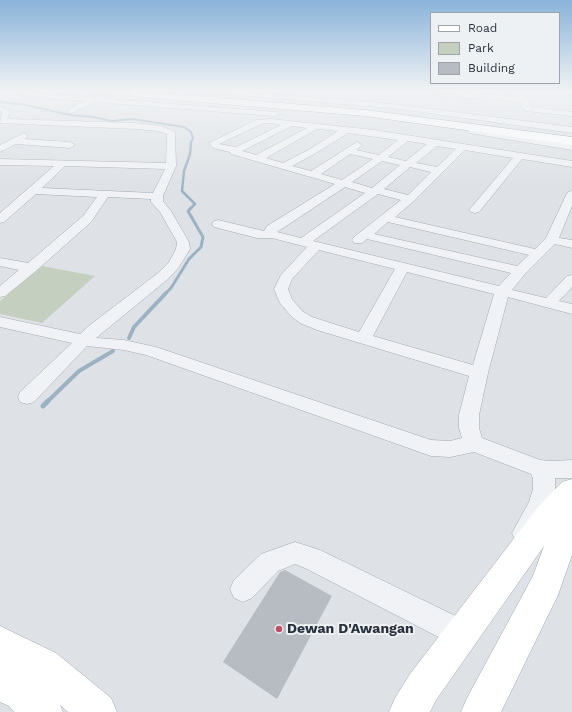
<!DOCTYPE html>
<style>
body{margin:0}
#map{position:relative;width:572px;height:712px;overflow:hidden;background:#dee2e6;font-family:"Work Sans",sans-serif}
canvas{display:block}
.legend{position:absolute;left:430px;top:12px;width:130px;height:72px;box-sizing:border-box;background:#edf1f4;border:1px solid #9fa4aa;margin:0;padding:5px 7px;list-style:none;font-size:12px;color:#29313c}
.legend li{display:flex;align-items:center;gap:8px;height:20px}
.legend b{width:20px;border:1px solid #9fa4aa}
</style>
<div id="map">
<canvas width="572" height="712"></canvas>
<ul class="legend">
<li><b style="height:5px;background:#fff"></b>Road</li>
<li><b style="height:11px;background:#c5cfc0"></b>Park</li>
<li><b style="height:11px;background:#b6bcc2"></b>Building</li>
</ul>
</div>
<script>
const c = document.querySelector('canvas').getContext('2d');
c.lineJoin = 'round';
function fillPath(path, color) { c.fillStyle = color; c.fill(path, 'evenodd'); }
const toPath = rows => new Path2D(rows.map(r => 'M' + r).join(''));
function stroke(path, color, width, dash) { c.strokeStyle = color; c.lineWidth = width; c.lineCap = dash ? 'butt' : 'round'; c.setLineDash(dash || []); c.stroke(path); }
function write(font, color, halo, rows, align = 'center') {
  c.font = font + ' "Work Sans",sans-serif'; c.lineWidth = 4; c.setLineDash([]); c.textBaseline = 'middle'; c.strokeStyle = halo; c.fillStyle = color; for (const [text, x, y, turn = 0] of rows) {
    c.save(); c.translate(x, y); c.rotate((+turn || 0) * Math.PI / 180); c.textAlign = isNaN(turn) ? turn : align; if (halo) c.strokeText(text, 0, 0); c.fillText(text, 0, 0); c.restore();
  }
}
fillPath(toPath([
 [42,266,95,276,42,323,0,314,0,301]
]), '#c5cfc0');
stroke(toPath([
 [0,102,26,105,70,115,94,117,111,121,132,119,184,127,191,132,193,138,191,143]
]), '#9cb2c3', 2);
stroke(toPath([
 [190,209,195,204,182,191,184,171,190,154,191,142]
]), '#9cb2c3', 2.5);
stroke(toPath([
 [165,294,171,288,189,259,201,247,203,237,188,211,191,208]
]), '#9cb2c3', 3);
stroke(toPath([
 [129,338,134,327,166,293],
 [47,402,79,371,113,351]
]), '#9cb2c3', 4);
stroke(toPath([
 [43,406,48,401]
]), '#9cb2c3', 5);
fillPath(toPath([
 [285,570,332,596,277,699,223,662,280,572]
]), '#b6bcc2');
const minor = toPath([
 [192,90,219,90,392,104,572,127,572,133,392,108,196,92,192,90],
 [23,92,275,112,279,114,275,116,94,102,72,113,69,113,69,109,84,101,26,96,22,94,23,92],
 [437,93,499,95,515,97,513,95,517,93,527,99,531,107,572,112,572,116,526,111,522,108,521,103,499,99,440,97,436,95,437,93],
 [0,106,10,111,7,119,135,123,160,126,174,131,175,133,176,166,163,196,163,201,171,211,189,242,190,249,179,267,168,279,96,338,124,340,156,347,431,440,450,441,462,438,459,428,459,415,469,376,317,330,300,323,292,317,280,303,274,289,281,275,307,247,272,238,257,238,214,227,212,224,214,221,218,220,264,231,267,226,335,184,231,154,230,152,213,148,209,143,256,120,271,119,374,130,572,161,572,167,522,159,479,212,475,213,471,212,469,210,513,158,465,150,414,201,395,217,535,249,546,238,567,193,572,190,572,206,559,238,572,240,572,248,555,244,525,274,512,290,546,298,567,276,572,275,572,287,559,301,572,304,572,314,508,297,488,373,479,415,479,428,482,438,540,460,551,461,572,460,572,478,555,478,555,489,550,504,532,541,524,544,516,541,512,533,529,502,533,489,533,478,531,474,474,452,450,457,431,456,146,355,124,350,87,346,34,402,27,404,20,402,18,397,20,392,72,343,0,327,0,317,80,334,90,325,158,273,169,262,176,249,177,242,160,212,151,202,151,199,108,197,91,222,36,271,5,296,0,297,0,286,19,270,0,266,0,258,28,263,83,216,97,197,36,194,4,222,0,223,0,213,54,166,0,165,0,159,166,163,167,134,159,131,135,129,0,123,2,112,0,111,0,106],
 [271,123,281,125,236,147,219,144,261,124,271,123],
 [292,126,307,128,256,155,242,151,292,126],
 [317,129,338,131,310,149,283,163,266,158,317,129],
 [348,133,398,140,379,155,356,150,362,145,357,142,311,171,292,166,316,153,348,133],
 [408,141,427,144,406,161,388,157,408,141],
 [437,146,456,149,437,167,416,163,437,146],
 [350,154,373,159,342,180,321,174,350,154],
 [382,161,400,165,372,188,352,182,382,161],
 [65,166,165,169,153,193,42,188,65,166],
 [410,167,431,172,408,195,384,189,410,167],
 [345,187,365,193,301,238,277,232,345,187],
 [378,194,401,200,354,237,352,240,354,243,362,243,367,239,511,273,499,286,313,241,378,194],
 [388,222,529,255,517,266,374,234,388,222],
 [319,250,395,269,359,332,312,317,302,311,292,299,288,289,292,279,319,250],
 [407,272,494,294,473,365,373,336,407,272],
 [472,128,572,144,572,150,469,133,468,131,472,128],
 [24,133,28,136,25,139,70,142,75,145,70,148,16,144,0,152,0,145,24,133],
 [295,542,320,550,472,624,476,634,472,644,462,648,452,644,305,568,295,564,278,571,252,598,243,602,234,598,230,589,234,580,261,554,295,542]
]);
const major = toPath([
 [572,479,572,555,558,595,501,712,461,712,467,698,533,576,544,546,436,700,430,712,389,712,395,698,410,674,538,507,562,482,572,479],
 [0,626,56,653,111,698,117,712,68,712,60,705,63,712,14,712,9,706,0,702,0,626]
]);
const highway = toPath([
 [89,90,124,90,365,110,572,137,572,145,365,116,94,93,89,90]
]);
stroke(minor, '#a4a9b0', 1);
stroke(major, '#9fa7b1', 1);
stroke(highway, '#87909b', 1);
fillPath(minor, '#f0f2f5');
fillPath(major, '#fff');
fillPath(highway, '#fff');
const sky = c.createLinearGradient(0, 0, 0, 189);
sky.addColorStop(0, '#89b3d9');
sky.addColorStop(0.48, '#f0f2f4');
sky.addColorStop(1, '#f0f2f400');
c.fillStyle = sky;
c.fillRect(0, 0, 572, 189);
for (const [x, y, r, color] of [
 [279,629,4,"#c04e68"]
]) { const dot = new Path2D(); dot.arc(x, y, r, 0, 2 * Math.PI); c.fillStyle = color; c.fill(dot); stroke(dot, '#edf1f4', 1.5); }
write('bold 14px', '#29313c', '#edf1f4', [
 ["Dewan D'Awangan",287,629]
], 'left');
</script>
